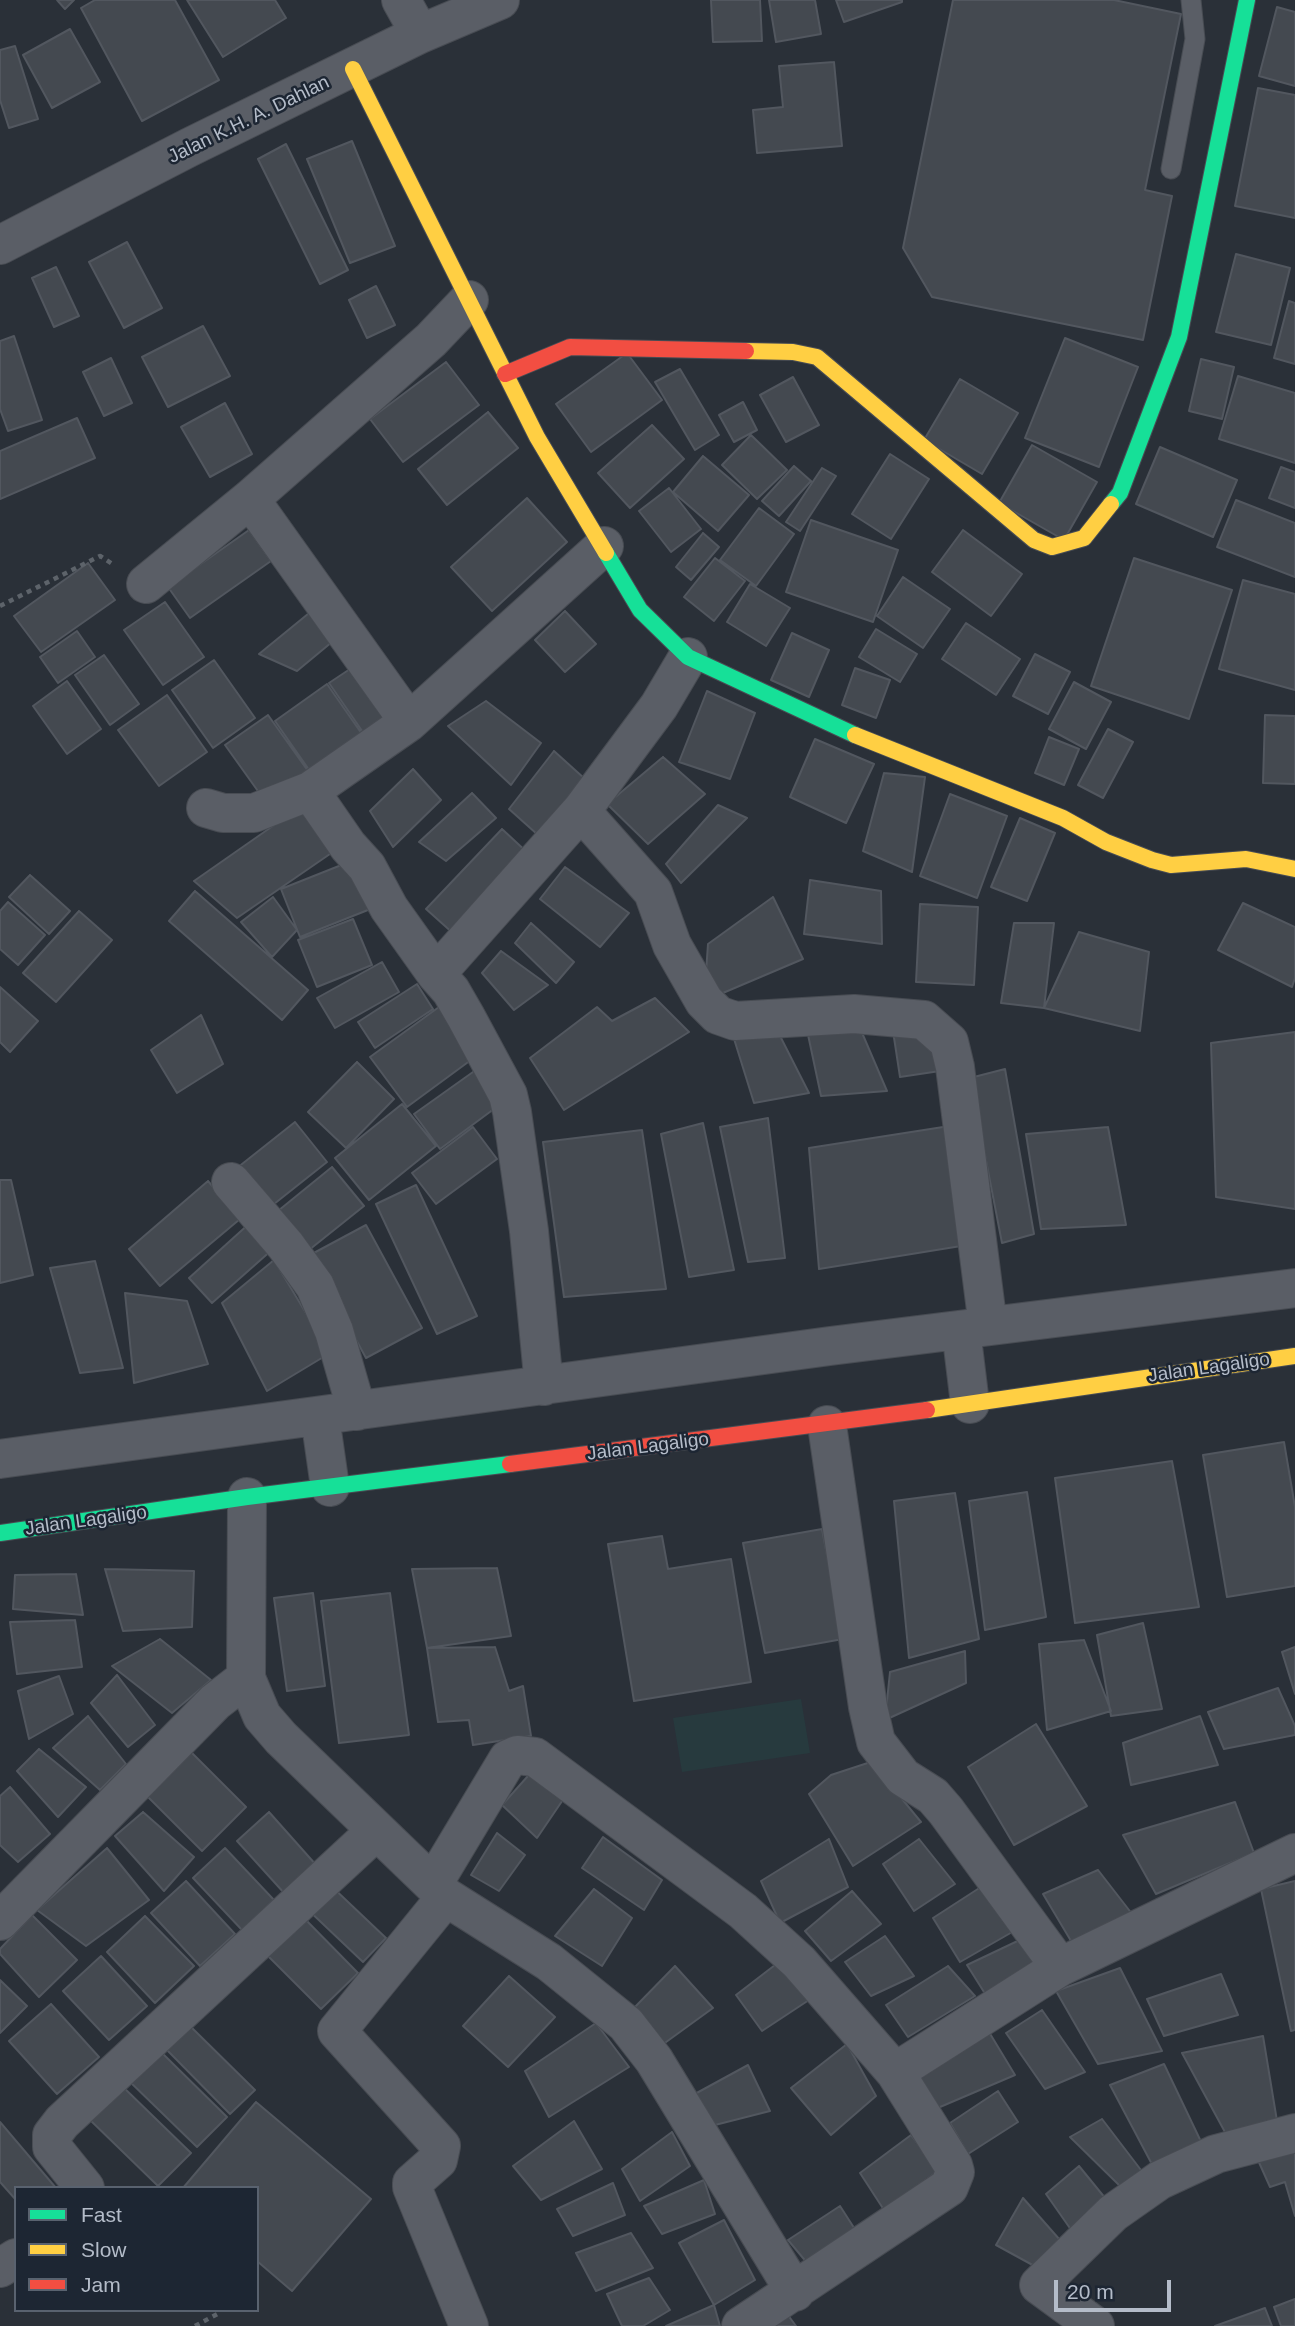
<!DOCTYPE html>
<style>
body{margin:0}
#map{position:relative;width:1295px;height:2326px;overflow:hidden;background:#2a3038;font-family:Arial,sans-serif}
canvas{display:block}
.legend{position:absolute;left:14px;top:2186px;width:245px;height:126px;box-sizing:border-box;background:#1d2633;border:2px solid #59626f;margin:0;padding:9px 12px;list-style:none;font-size:21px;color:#b4bcc9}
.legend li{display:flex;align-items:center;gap:14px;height:35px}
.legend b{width:35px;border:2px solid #59626f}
.scale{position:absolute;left:1054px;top:2280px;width:117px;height:32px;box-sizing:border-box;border:4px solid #b4bcc9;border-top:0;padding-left:9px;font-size:21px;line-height:24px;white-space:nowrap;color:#b4bcc9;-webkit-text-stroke:5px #1d2633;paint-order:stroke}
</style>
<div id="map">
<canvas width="1295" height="2326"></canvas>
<ul class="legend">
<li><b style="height:9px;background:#16e098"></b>Fast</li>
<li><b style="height:9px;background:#ffcf43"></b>Slow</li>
<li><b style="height:9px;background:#f24e42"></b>Jam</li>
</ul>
<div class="scale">20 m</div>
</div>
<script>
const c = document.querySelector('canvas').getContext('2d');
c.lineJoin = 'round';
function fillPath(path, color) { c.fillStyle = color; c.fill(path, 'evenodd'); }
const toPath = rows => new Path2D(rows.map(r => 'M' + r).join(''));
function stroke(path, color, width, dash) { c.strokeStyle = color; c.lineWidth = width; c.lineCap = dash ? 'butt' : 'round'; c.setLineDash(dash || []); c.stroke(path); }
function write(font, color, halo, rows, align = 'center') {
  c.font = font + ' Arial,sans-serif'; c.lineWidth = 5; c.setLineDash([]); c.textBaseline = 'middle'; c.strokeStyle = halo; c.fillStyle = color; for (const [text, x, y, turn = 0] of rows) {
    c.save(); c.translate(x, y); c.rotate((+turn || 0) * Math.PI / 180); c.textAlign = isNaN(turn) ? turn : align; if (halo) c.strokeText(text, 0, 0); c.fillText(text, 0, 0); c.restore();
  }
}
fillPath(toPath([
 [801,1699,810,1753,682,1772,673,1718]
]), '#273a3e');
const building = toPath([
 [57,0,74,0,65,9,57,0],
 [95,0,175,0,219,80,142,121,81,8,95,0],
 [187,0,275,0,286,18,223,57,187,0],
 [711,0,760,0,762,41,713,42,711,0],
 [769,0,815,0,821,34,776,42,769,0],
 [836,0,902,0,902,2,844,22,836,0],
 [953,0,1114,0,1181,14,1145,190,1172,196,1143,340,932,297,903,248,953,0],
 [1277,7,1295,12,1295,86,1259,76,1277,7],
 [70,29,100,82,52,108,23,55,70,29],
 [15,46,38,119,9,128,0,100,0,50,15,46],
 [834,62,842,146,757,153,753,110,783,107,779,66,834,62],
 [1258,88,1295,95,1295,218,1235,206,1258,88],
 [352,141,395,246,350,263,307,159,352,141],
 [286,144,348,270,320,284,258,159,286,144],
 [127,242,162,308,124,328,89,262,127,242],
 [1236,254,1290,268,1271,345,1216,332,1236,254],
 [56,267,79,316,54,327,32,278,56,267],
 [376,286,395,325,367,338,349,300,376,286],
 [1289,301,1295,303,1295,364,1274,358,1289,301],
 [203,326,230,376,168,407,142,357,203,326],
 [14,336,42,420,8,431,0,409,0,341,14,336],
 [1065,338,1138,367,1099,467,1025,438,1065,338],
 [627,353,662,400,591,452,556,404,627,353],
 [111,358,132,403,104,416,83,372,111,358],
 [1201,359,1234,367,1222,419,1189,411,1201,359],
 [446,362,479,405,403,462,370,419,446,362],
 [680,369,719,435,695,450,655,382,680,369],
 [1238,376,1295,393,1295,463,1219,439,1238,376],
 [793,377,819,425,786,442,760,395,793,377],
 [960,379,1018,413,982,474,924,440,960,379],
 [743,402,757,430,734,442,719,415,743,402],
 [225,403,252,454,210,477,181,427,225,403],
 [488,412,518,448,447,505,418,469,488,412],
 [77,418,95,458,0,499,0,451,77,418],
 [652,425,684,459,630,508,598,473,652,425],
 [751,435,787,470,757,499,722,465,751,435],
 [1032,445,1097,482,1064,540,999,503,1032,445],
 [1160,447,1237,480,1213,537,1136,504,1160,447],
 [890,454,929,479,891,539,852,514,890,454],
 [703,456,749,495,718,531,673,492,703,456],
 [794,466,811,481,779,516,762,501,794,466],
 [1281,467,1295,472,1295,508,1269,498,1281,467],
 [822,468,836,476,800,531,786,522,822,468],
 [669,488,701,529,671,552,639,511,669,488],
 [527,498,567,542,492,611,451,567,527,498],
 [1236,500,1295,523,1295,577,1217,547,1236,500],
 [759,508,794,534,756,586,720,560,759,508],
 [811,520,898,550,873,622,786,592,811,520],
 [249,530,271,561,190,618,168,587,249,530],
 [963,530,1022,574,991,616,932,572,963,530],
 [703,533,719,547,691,580,676,567,703,533],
 [715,558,745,581,714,621,684,597,715,558],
 [1134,558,1232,590,1189,719,1091,686,1134,558],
 [88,563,115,600,41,652,14,616,88,563],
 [903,577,950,609,923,648,877,616,903,577],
 [1243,580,1295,594,1295,690,1219,669,1243,580],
 [750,584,790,608,766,646,727,622,750,584],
 [165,602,204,657,163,685,124,630,165,602],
 [314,609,338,637,297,671,259,654,314,609],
 [565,611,596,644,565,672,535,640,565,611],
 [966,623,1020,659,996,695,942,659,966,623],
 [876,629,917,654,900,682,859,657,876,629],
 [77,631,95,657,58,683,40,657,77,631],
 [792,633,829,650,809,697,771,680,792,633],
 [1035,654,1070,672,1048,714,1013,696,1035,654],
 [104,655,139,704,110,725,75,675,104,655],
 [214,660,255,718,213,748,172,690,214,660],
 [359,663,397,716,367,738,329,683,359,663],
 [855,668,890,680,876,718,842,705,855,668],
 [67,681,101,729,67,754,33,706,67,681],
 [1074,682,1111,702,1086,749,1049,729,1074,682],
 [327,684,364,737,312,774,275,721,327,684],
 [707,691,755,713,730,779,679,762,707,691],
 [167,695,207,752,159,786,118,730,167,695],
 [486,701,541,743,511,785,448,726,486,701],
 [268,715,308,771,265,801,225,745,268,715],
 [1265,715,1295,716,1295,784,1263,783,1265,715],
 [1108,729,1133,742,1103,798,1078,785,1108,729],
 [1049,737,1079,749,1064,785,1035,773,1049,737],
 [815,739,874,764,846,823,790,797,815,739],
 [554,751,585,779,538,835,509,809,554,751],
 [663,757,705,794,648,844,607,804,663,757],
 [413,769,441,800,393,847,370,811,413,769],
 [884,773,925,777,912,872,863,851,884,773],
 [472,793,496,818,446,861,419,842,472,793],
 [950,794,1007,816,977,898,920,876,950,794],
 [310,800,343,845,237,918,194,881,310,800],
 [718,805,747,818,681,883,666,864,718,805],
 [1020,818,1055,833,1027,901,991,887,1020,818],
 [502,829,530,855,455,935,426,909,502,829],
 [359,858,378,906,300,937,281,889,359,858],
 [565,867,629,913,600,947,540,899,565,867],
 [30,875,70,911,49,934,9,897,30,875],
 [810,880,881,891,882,944,804,934,810,880],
 [195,891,308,990,282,1020,169,921,195,891],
 [273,897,297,930,272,957,241,922,273,897],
 [773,897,803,959,704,1001,708,944,773,897],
 [8,902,45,935,18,965,0,949,0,911,8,902],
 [1243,903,1295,927,1295,978,1292,987,1218,950,1243,903],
 [920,904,978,907,974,985,916,982,920,904],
 [79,911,112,940,56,1002,23,973,79,911],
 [353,919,372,965,317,987,298,940,353,919],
 [531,923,574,962,556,983,515,943,531,923],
 [1014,923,1054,923,1044,1008,1001,1003,1014,923],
 [1079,932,1149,952,1140,1031,1044,1008,1079,932],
 [501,951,548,985,514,1010,482,973,501,951],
 [382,962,399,992,335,1028,317,998,382,962],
 [417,984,433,1009,375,1048,358,1022,417,984],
 [0,987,38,1021,10,1052,0,1042,0,987],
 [655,998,689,1032,564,1110,530,1058,597,1007,612,1021,655,998],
 [439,1007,475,1057,407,1107,370,1057,439,1007],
 [854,1014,887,1091,821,1096,807,1030,854,1014],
 [201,1015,223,1064,177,1093,151,1050,201,1015],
 [730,1026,776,1028,809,1093,754,1103,730,1026],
 [893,1031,928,1031,940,1071,900,1077,893,1031],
 [1295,1032,1295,1209,1216,1197,1211,1043,1295,1032],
 [357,1062,394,1099,346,1148,308,1112,357,1062],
 [480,1067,506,1100,440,1149,414,1114,480,1067],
 [1005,1069,1034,1234,1002,1243,970,1078,1005,1069],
 [402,1104,436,1146,369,1200,335,1158,402,1104],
 [768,1118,785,1258,748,1262,720,1127,768,1118],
 [295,1122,327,1162,269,1208,237,1168,295,1122],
 [975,1122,992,1241,819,1269,809,1148,975,1122],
 [703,1123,734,1270,689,1277,661,1134,703,1123],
 [473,1127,497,1159,436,1204,412,1173,473,1127],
 [1108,1127,1126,1225,1041,1229,1026,1134,1108,1127],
 [642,1130,666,1289,564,1297,543,1142,642,1130],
 [332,1167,364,1206,304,1254,273,1215,332,1167],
 [0,1180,11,1180,33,1275,0,1283,0,1180],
 [208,1181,240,1219,160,1286,129,1249,208,1181],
 [416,1185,477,1316,437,1334,376,1204,416,1185],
 [251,1222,274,1248,212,1303,189,1278,251,1222],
 [366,1225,422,1328,366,1358,310,1255,366,1225],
 [274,1260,330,1353,267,1391,222,1303,274,1260],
 [95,1261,123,1368,80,1373,50,1268,95,1261],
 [125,1293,187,1301,208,1364,134,1383,125,1293],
 [1284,1442,1295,1507,1295,1586,1227,1597,1203,1455,1284,1442],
 [1172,1461,1199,1607,1075,1623,1055,1478,1172,1461],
 [1027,1492,1046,1617,985,1630,969,1501,1027,1492],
 [955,1493,979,1639,909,1658,894,1501,955,1493],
 [822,1529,843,1639,765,1653,743,1543,822,1529],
 [662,1536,668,1569,731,1559,751,1682,634,1701,608,1544,662,1536],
 [497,1568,511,1636,427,1648,412,1569,497,1568],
 [105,1569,194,1571,192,1627,123,1631,105,1569],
 [76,1574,83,1615,13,1609,15,1575,76,1574],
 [313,1593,325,1686,287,1691,274,1598,313,1593],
 [390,1593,409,1735,339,1743,321,1601,390,1593],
 [75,1620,82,1667,17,1674,10,1622,75,1620],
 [1143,1623,1162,1709,1111,1716,1097,1635,1143,1623],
 [160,1639,211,1680,172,1713,112,1666,160,1639],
 [1084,1640,1111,1711,1047,1730,1039,1644,1084,1640],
 [495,1647,509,1691,523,1686,531,1736,473,1745,469,1720,438,1722,427,1648,495,1647],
 [1295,1647,1295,1694,1282,1652,1295,1647],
 [965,1651,966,1683,885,1720,890,1672,965,1651],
 [117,1675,155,1725,128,1747,91,1703,117,1675],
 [59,1676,73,1714,29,1739,18,1691,59,1676],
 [1278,1688,1295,1726,1295,1735,1224,1749,1208,1712,1278,1688],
 [88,1716,126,1764,100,1790,53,1748,88,1716],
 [1200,1716,1218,1765,1131,1785,1123,1743,1200,1716],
 [1036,1724,1087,1806,1014,1845,968,1767,1036,1724],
 [39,1749,86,1787,58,1817,17,1771,39,1749],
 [190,1751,246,1807,202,1851,146,1795,190,1751],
 [886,1757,879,1771,921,1822,853,1866,809,1794,831,1775,886,1757],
 [536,1767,573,1785,537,1838,502,1805,536,1767],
 [10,1787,50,1834,18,1862,0,1845,0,1796,10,1787],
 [1235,1802,1254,1853,1156,1894,1123,1835,1235,1802],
 [143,1812,194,1857,164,1891,115,1836,143,1812],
 [269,1812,317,1866,285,1894,237,1841,269,1812],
 [497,1833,525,1855,499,1891,471,1875,497,1833],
 [603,1837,662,1880,644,1910,582,1868,603,1837],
 [829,1839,848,1887,780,1923,761,1881,829,1839],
 [919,1839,955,1884,914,1911,883,1864,919,1839],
 [107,1848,149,1900,86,1946,37,1910,107,1848],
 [225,1848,274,1900,242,1930,193,1878,225,1848],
 [1098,1870,1136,1919,1074,1946,1043,1894,1098,1870],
 [186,1881,235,1934,200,1966,151,1913,186,1881],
 [1295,1881,1295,2030,1291,2031,1261,1889,1295,1881],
 [327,1882,386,1938,363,1962,304,1906,327,1882],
 [984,1885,1021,1927,960,1962,933,1918,984,1885],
 [594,1889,632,1918,602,1966,555,1936,594,1889],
 [852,1891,881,1924,831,1961,805,1931,852,1891],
 [32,1915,77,1960,39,1997,0,1954,0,1949,32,1915],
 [145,1916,194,1966,155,2003,107,1952,145,1916],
 [303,1917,358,1973,321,2009,265,1953,303,1917],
 [885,1936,914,1976,871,1996,845,1962,885,1936],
 [1026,1937,1049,1974,989,2000,967,1965,1026,1937],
 [788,1955,809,2000,762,2031,736,1995,788,1955],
 [101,1956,147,2006,109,2040,63,1991,101,1956],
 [675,1966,713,2008,662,2045,632,2010,675,1966],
 [948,1966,975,1996,908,2037,886,2005,948,1966],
 [1120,1968,1162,2051,1098,2064,1056,1991,1120,1968],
 [1221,1974,1238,2015,1164,2036,1147,1999,1221,1974],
 [509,1976,555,2017,508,2067,463,2026,509,1976],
 [0,1980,27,2006,0,2033,0,1980],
 [51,2004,99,2057,57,2094,9,2041,51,2004],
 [1042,2010,1085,2072,1045,2089,1006,2033,1042,2010],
 [187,2023,255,2090,230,2114,164,2047,187,2023],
 [596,2023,629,2067,549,2117,525,2071,596,2023],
 [989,2032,1015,2075,933,2110,920,2078,989,2032],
 [1263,2036,1277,2121,1226,2134,1182,2053,1263,2036],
 [847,2044,876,2096,831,2135,791,2088,847,2044],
 [156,2047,227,2117,197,2147,126,2078,156,2047],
 [1164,2064,1205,2150,1155,2170,1110,2085,1164,2064],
 [748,2065,770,2111,711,2126,693,2095,748,2065],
 [120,2084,191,2153,158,2186,88,2118,120,2084],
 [998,2091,1018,2122,968,2154,950,2123,998,2091],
 [256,2102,371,2199,292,2291,257,2261,257,2188,183,2188,256,2102],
 [1102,2119,1144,2174,1121,2187,1070,2137,1102,2119],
 [574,2121,602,2169,541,2200,513,2166,574,2121],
 [0,2122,56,2188,16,2188,16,2200,0,2182,0,2122],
 [672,2132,690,2166,640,2201,622,2169,672,2132],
 [911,2135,938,2171,884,2210,860,2173,911,2135],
 [1295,2146,1295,2216,1285,2182,1270,2187,1257,2158,1295,2146],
 [1079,2166,1110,2204,1074,2234,1046,2194,1079,2166],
 [704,2180,715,2214,662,2234,644,2206,704,2180],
 [613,2183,625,2215,573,2236,557,2209,613,2183],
 [1023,2198,1060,2240,1038,2268,996,2245,1023,2198],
 [840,2206,858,2234,808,2264,788,2240,840,2206],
 [724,2220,755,2280,714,2305,679,2243,724,2220],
 [631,2233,653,2268,596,2291,576,2253,631,2233],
 [649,2278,670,2310,643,2326,622,2326,607,2294,649,2278],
 [1295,2299,1295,2326,1281,2326,1274,2307,1295,2299],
 [714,2305,720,2326,666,2326,714,2305],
 [782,2307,796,2326,754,2326,782,2307],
 [1265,2308,1272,2326,1215,2326,1265,2308]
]);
fillPath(building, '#444950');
stroke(building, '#52575f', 2);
const lane = toPath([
 [1171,169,1195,39,1191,0]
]);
const street = toPath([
 [401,0,420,34],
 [0,245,190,147,420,34,500,0],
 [250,499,409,722],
 [146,584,250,499,431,340,469,300],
 [310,791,348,846,367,867,389,908,436,974],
 [206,808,223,813,254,813,310,791,409,722,604,546],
 [581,811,653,892,672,945,704,1001,718,1015,735,1021,854,1014,924,1020,949,1042,955,1067,988,1326],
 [231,1182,286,1246,315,1286,334,1331,357,1411],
 [961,1330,970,1404],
 [544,1386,529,1231,512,1112,508,1095,466,1017,451,991,436,974,581,811,659,706,688,657],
 [320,1417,330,1487],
 [827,1425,868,1707,876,1742,903,1777,933,1796,946,1811,1060,1967,895,2072],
 [0,1459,830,1346,1295,1288],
 [246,1678,262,1716,281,1738,446,1897],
 [433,1884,508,1759,517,1755,535,1757,743,1911,799,1962,895,2072,953,2165,955,2172,949,2187,741,2326],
 [0,1921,215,1702,246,1678,247,1497],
 [1060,1967,1295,1853],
 [85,2188,52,2147,52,2135,62,2122,376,1831],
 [0,2268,16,2258],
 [469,2326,412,2187,412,2183,438,2160,441,2146,337,2031,446,1897,549,1962,626,2024,654,2060,795,2292],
 [1095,2326,1039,2285,1113,2213,1160,2180,1216,2154,1295,2133]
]);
const fast = toPath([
 [1111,504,1120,493,1179,337,1247,0],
 [606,553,640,610,688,657,855,735],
 [0,1533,247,1497,510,1464]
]);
const slow = toPath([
 [353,69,537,437,606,553],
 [746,351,793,352,817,357,1034,540,1052,547,1084,538,1111,504],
 [855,735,1063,818,1106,842,1152,860,1171,865,1246,859,1295,869],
 [927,1410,1295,1356]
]);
const jam = toPath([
 [505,374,570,347,746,351],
 [510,1464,927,1410]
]);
stroke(lane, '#484c53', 21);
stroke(street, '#484c53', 40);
stroke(fast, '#484c53', 18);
stroke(slow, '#484c53', 18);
stroke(jam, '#484c53', 18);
stroke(toPath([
 [0,606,100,556,114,565],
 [195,2326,221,2312]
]), '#5d636a', 4.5, [5, 5]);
stroke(lane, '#5a5e66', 19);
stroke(street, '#5a5e66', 38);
stroke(fast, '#16e098', 16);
stroke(slow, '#ffcf43', 16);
stroke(jam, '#f24e42', 16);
write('19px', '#b4bcc9', '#1d2633', [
 ["Jalan K.H. A. Dahlan",249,120,-26],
 ["Jalan Lagaligo",1209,1368,-8],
 ["Jalan Lagaligo",648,1447,-7],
 ["Jalan Lagaligo",86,1521,-8]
]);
</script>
